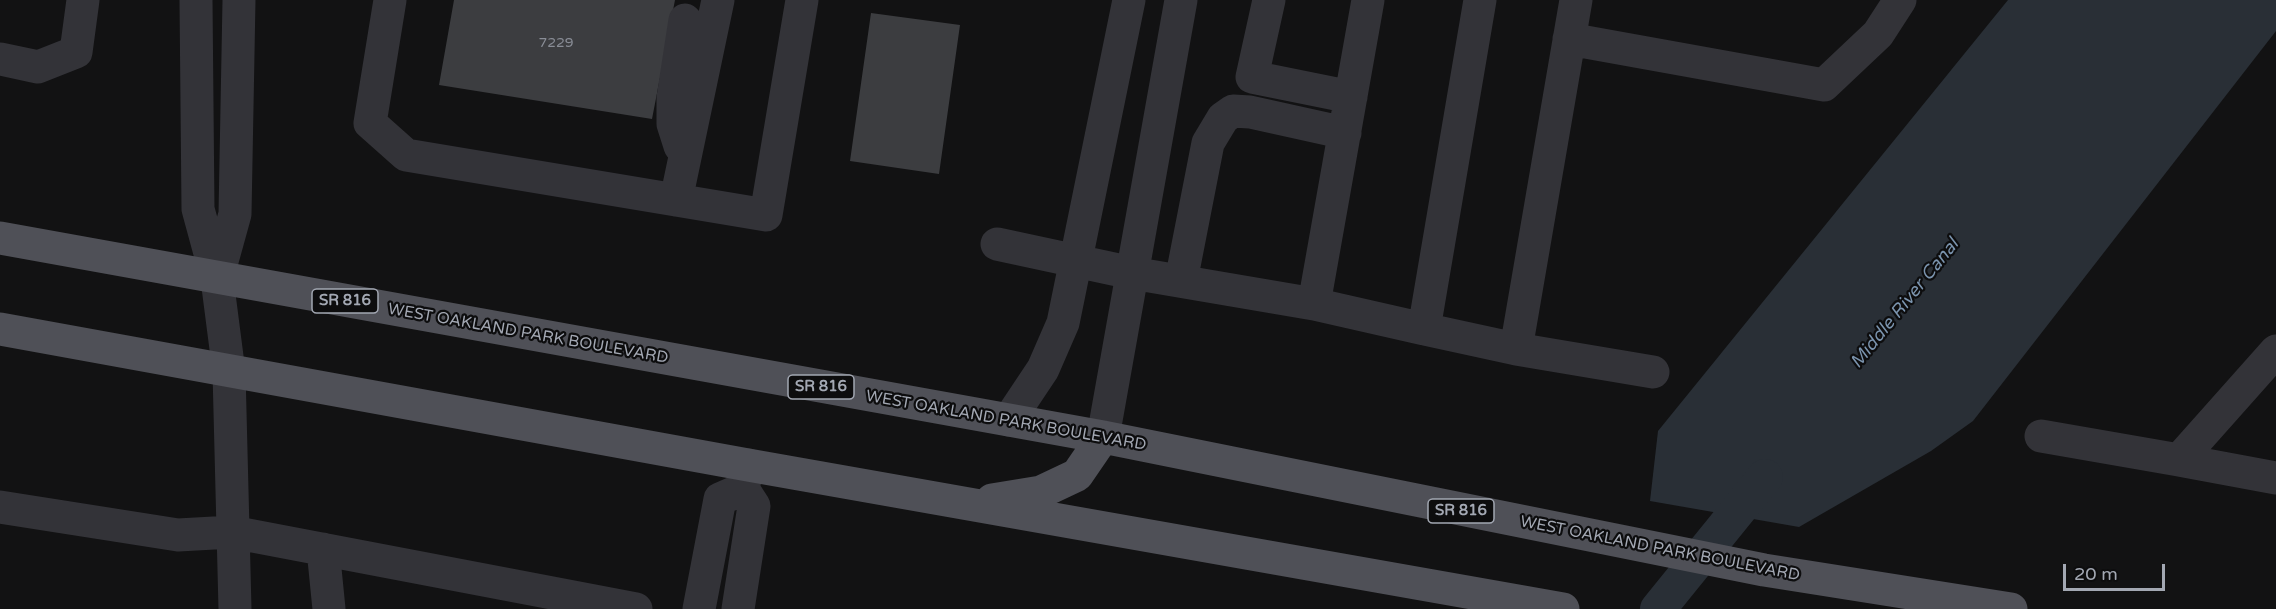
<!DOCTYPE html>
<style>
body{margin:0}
#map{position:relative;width:2276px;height:609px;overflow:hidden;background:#121213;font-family:"Varela Round",sans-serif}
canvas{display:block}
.scale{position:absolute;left:2063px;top:564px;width:102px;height:27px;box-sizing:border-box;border:3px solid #a3a8b3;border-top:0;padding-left:8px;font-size:18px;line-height:21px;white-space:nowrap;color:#a3a8b3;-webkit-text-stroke:4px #0d0d0e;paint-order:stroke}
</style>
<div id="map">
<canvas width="2276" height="609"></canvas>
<div class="scale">20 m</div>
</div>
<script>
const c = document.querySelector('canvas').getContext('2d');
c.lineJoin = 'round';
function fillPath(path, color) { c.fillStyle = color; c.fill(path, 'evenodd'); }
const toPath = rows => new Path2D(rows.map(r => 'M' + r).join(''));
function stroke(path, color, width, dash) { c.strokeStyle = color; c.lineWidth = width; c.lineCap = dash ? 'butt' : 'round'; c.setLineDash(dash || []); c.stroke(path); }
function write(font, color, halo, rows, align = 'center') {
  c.font = font + ' "Varela Round",sans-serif'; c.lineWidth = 4.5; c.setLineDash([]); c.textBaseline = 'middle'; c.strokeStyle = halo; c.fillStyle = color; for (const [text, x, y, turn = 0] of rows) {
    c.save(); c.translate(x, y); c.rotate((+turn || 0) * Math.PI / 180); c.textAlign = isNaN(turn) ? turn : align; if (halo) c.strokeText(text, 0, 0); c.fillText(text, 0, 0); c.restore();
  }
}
fillPath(toPath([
 [2008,0,2276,0,2276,31,1973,421,1931,451,1799,527,1650,501,1658,431]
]), '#292f36');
stroke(toPath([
 [1658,609,1765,477]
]), '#292f36', 36);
fillPath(toPath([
 [454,0,675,0,652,119,439,85],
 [871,13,960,25,939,174,850,161]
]), '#3c3d40');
stroke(toPath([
 [196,0,198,209,217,279,229,372,235,609],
 [390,0,370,123,406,155,766,215,802,0],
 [1269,0,1252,77,1351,97],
 [1569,39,1824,85,1878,34,1900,0],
 [0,59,38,67,76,52,83,0],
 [680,146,673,124,673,98,685,20],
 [676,200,718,0],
 [997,244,1132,273,1314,304,1368,0],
 [217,279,235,214,239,0],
 [1181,281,1208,143,1223,118,1233,111,1250,112,1345,133],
 [1314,304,1424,329,1480,0],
 [1424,329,1516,349,1576,0],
 [1516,349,1653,372],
 [2276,351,2179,460,2276,478],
 [1009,420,1043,369,1063,323,1129,0],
 [2041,436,2179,460],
 [1103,437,1181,0],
 [0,507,178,535,232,532,636,609],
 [323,549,329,609],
 [699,609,720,499,743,489],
 [738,609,754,506,743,489,748,465]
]), '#333338', 33);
stroke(toPath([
 [0,238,1103,437,1764,570,2011,609],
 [0,329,748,465,1563,609],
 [992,500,1041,492,1077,475,1103,437]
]), '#4f5057', 33);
write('14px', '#898d96', null, [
 ["7229",556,43]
]);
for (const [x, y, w] of [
 [345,301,66],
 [821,387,66],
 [1461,511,66]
]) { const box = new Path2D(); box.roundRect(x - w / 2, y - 12, w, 24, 4.5); c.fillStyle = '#0d0d0e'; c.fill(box); stroke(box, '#a3a8b3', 1.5); }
write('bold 15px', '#a3a8b3', null, [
 ["SR 816",345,301],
 ["SR 816",821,387],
 ["SR 816",1461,511]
]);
write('16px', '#a3a8b3', '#0d0d0e', [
 ["WEST OAKLAND PARK BOULEVARD",528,334,10],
 ["WEST OAKLAND PARK BOULEVARD",1006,421,10],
 ["WEST OAKLAND PARK BOULEVARD",1660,549,11]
]);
write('italic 18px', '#7b94ae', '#0d0d0e', [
 ["Middle River Canal",1905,304,-51]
]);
</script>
